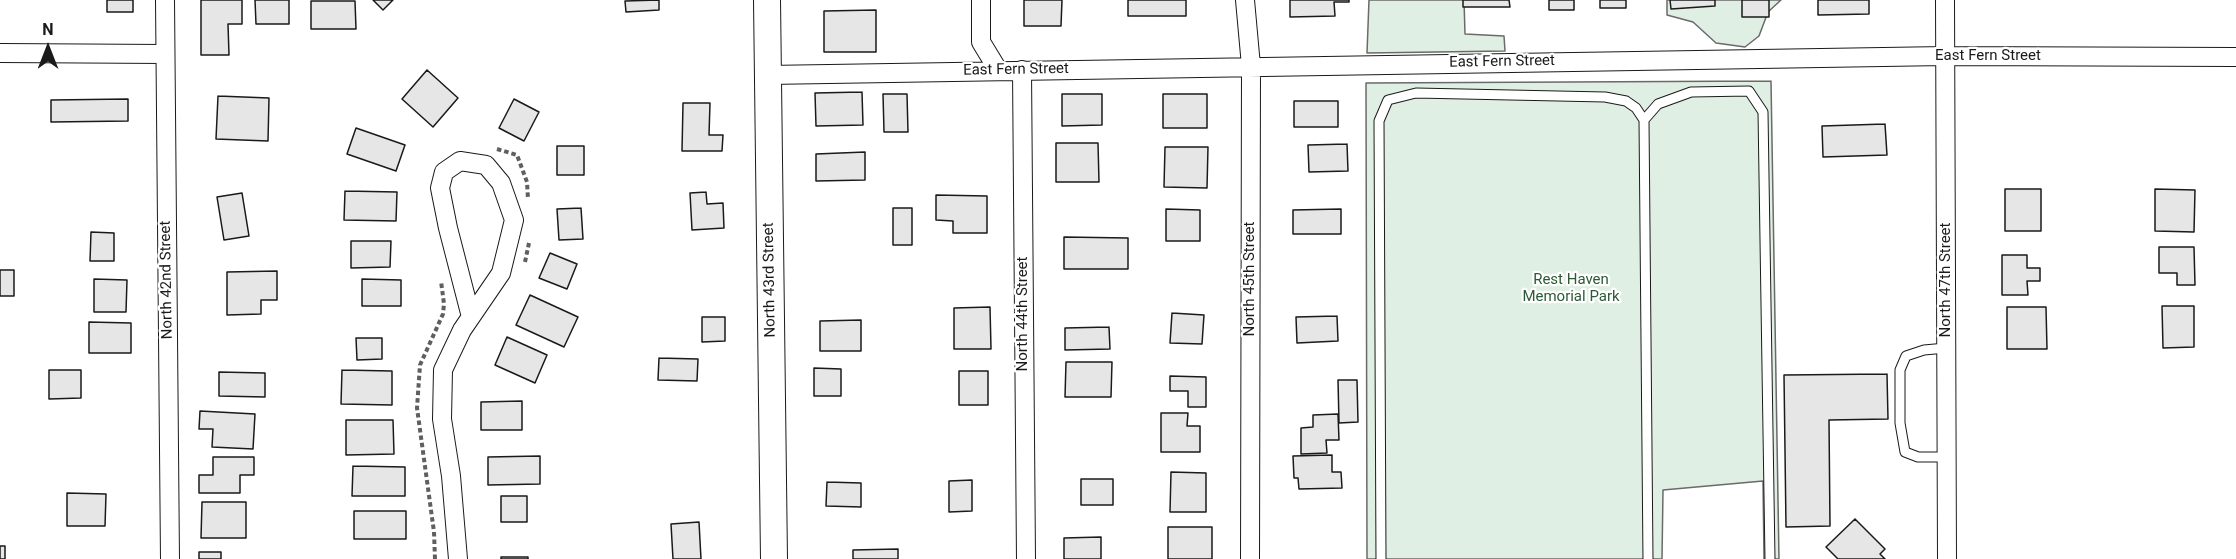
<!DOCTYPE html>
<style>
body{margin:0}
#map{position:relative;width:2236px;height:559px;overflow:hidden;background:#fff;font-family:Roboto,sans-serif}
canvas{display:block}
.north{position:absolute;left:18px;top:18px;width:60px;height:60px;-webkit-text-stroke:4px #fff;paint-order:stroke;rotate:0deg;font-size:16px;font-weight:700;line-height:24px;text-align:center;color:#1a1a1a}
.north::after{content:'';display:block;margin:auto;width:21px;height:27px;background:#1a1a1a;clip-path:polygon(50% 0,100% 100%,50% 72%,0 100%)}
</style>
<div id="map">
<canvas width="2236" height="559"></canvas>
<div class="north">N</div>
</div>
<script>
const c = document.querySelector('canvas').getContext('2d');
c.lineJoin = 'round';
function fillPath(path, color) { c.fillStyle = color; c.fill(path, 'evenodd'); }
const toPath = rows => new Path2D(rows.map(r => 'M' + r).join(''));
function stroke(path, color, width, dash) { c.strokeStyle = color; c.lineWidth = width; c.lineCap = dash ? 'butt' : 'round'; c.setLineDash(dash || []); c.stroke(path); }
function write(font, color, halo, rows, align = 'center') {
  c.font = font + ' Roboto,sans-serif'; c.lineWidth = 4.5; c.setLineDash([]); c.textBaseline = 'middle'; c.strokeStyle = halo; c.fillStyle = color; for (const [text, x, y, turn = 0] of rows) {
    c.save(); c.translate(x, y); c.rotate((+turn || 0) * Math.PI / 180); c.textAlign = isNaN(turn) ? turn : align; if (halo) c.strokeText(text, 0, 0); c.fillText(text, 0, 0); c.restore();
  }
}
const green = toPath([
 [1369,0,1464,0,1465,34,1504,36,1505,51,1367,53,1369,0],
 [1667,0,1781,0,1768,12,1759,36,1745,47,1716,43,1693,22,1667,15,1667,0],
 [1771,81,1779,559,1764,559,1763,481,1663,490,1662,559,1367,559,1366,83,1771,81]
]);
fillPath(green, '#e0efe3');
stroke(green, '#6a6a6a', 1.5);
const building = toPath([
 [107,0,133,0,133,12,107,12,107,0],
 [201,0,242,0,242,24,228,24,229,55,201,55,201,0],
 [255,0,289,0,289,24,256,24,255,0],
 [373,0,393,0,383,10,373,0],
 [659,0,659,10,626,12,625,1,659,0],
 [1024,0,1062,0,1061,26,1024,26,1024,0],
 [1128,0,1186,0,1186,16,1128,16,1128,0],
 [1290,0,1349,0,1349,2,1334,2,1335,16,1290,17,1290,0],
 [1463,0,1509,0,1510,7,1463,7,1463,0],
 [1549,0,1574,0,1574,10,1549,10,1549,0],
 [1600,0,1626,0,1626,8,1600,8,1600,0],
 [1670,0,1715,0,1715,6,1671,9,1670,0],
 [1742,0,1769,0,1769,17,1742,17,1742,0],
 [1818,0,1869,0,1869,14,1818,15,1818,0],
 [311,1,355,1,356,29,311,29,311,1],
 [876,10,876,52,824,52,824,11,876,10],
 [427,70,458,98,433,127,402,99,427,70],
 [862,92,863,125,816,126,815,93,862,92],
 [883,94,907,94,908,132,884,132,883,94],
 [1062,94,1102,94,1102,125,1062,126,1062,94],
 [1163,94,1207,94,1207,128,1163,128,1163,94],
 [218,96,269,98,268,141,216,139,218,96],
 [128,99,128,121,51,122,51,100,128,99],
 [514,99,539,112,524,141,499,128,514,99],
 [1294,101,1338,101,1338,127,1294,127,1294,101],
 [683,103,710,103,709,135,723,135,722,151,682,151,683,103],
 [1885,124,1887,155,1823,157,1822,126,1885,124],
 [356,128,405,145,396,171,347,154,356,128],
 [1056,143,1098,143,1099,182,1056,182,1056,143],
 [1347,144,1348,171,1309,172,1308,145,1347,144],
 [557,146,584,146,584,175,557,175,557,146],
 [1165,147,1208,147,1207,188,1164,187,1165,147],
 [865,152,865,180,816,181,816,154,865,152],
 [2005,189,2041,189,2041,231,2005,231,2005,189],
 [2155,189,2195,190,2194,232,2155,231,2155,189],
 [345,191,397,192,396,221,344,220,345,191],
 [706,192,707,204,723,203,724,228,692,230,690,193,706,192],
 [242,193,249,236,224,240,217,197,242,193],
 [936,195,987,196,987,233,953,233,953,221,936,220,936,195],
 [581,208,583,239,559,240,557,209,581,208],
 [893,208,912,208,912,245,893,245,893,208],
 [1166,209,1200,210,1200,241,1166,241,1166,209],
 [1341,209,1341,234,1293,234,1293,210,1341,209],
 [91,232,114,233,114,261,90,261,91,232],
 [1064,237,1128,238,1128,269,1064,269,1064,237],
 [351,241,391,241,390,267,351,268,351,241],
 [2159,247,2194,247,2195,285,2177,285,2177,273,2159,273,2159,247],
 [550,253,577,264,567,289,539,278,550,253],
 [2002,255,2027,255,2027,268,2040,268,2040,281,2027,281,2028,295,2002,295,2002,255],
 [0,270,14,270,14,296,0,296,0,270],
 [277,271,277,300,261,300,261,314,227,315,227,272,277,271],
 [94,279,127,280,126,312,94,312,94,279],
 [362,279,401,280,401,306,362,306,362,279],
 [530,295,578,317,564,347,516,325,530,295],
 [2162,306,2194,306,2194,347,2163,348,2162,306],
 [990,307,991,349,954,349,954,308,990,307],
 [2007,307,2046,307,2047,349,2007,349,2007,307],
 [1172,313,1204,315,1202,344,1170,343,1172,313],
 [1337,316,1338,341,1297,343,1296,317,1337,316],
 [702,317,725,317,725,341,702,342,702,317],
 [861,320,861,351,820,351,820,321,861,320],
 [89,322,131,323,131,353,89,353,89,322],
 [1109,327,1110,349,1065,350,1065,328,1109,327],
 [507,337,547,355,535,383,495,365,507,337],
 [356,338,382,338,382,359,357,360,356,338],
 [659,358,698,359,697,381,658,380,659,358],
 [1066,362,1112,362,1111,397,1065,397,1066,362],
 [814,368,841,369,841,396,814,396,814,368],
 [49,370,81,370,81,398,49,399,49,370],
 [342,370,392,371,392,405,341,404,342,370],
 [959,371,988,371,988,405,959,405,959,371],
 [219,372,265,373,265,397,219,396,219,372],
 [1887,374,1888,419,1829,420,1830,526,1786,527,1784,375,1887,374],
 [1170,376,1206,377,1206,407,1188,407,1188,391,1170,391,1170,376],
 [1338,380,1357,380,1358,422,1339,423,1338,380],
 [522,401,522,430,481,430,481,402,522,401],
 [200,411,255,414,253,449,212,447,213,429,199,429,200,411],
 [1161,413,1188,413,1187,426,1200,426,1200,452,1161,452,1161,413],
 [1338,414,1339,440,1326,440,1327,453,1301,454,1301,428,1313,427,1313,415,1338,414],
 [346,420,393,420,394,454,346,455,346,420],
 [1332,455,1332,472,1341,472,1342,488,1299,489,1298,478,1294,478,1293,456,1332,455],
 [540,456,540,484,488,485,488,457,540,456],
 [213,457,254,457,254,475,240,475,240,493,199,493,199,475,213,475,213,457],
 [353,466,405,467,405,496,352,496,353,466],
 [1171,472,1206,473,1206,512,1170,512,1171,472],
 [1081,479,1113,479,1113,505,1081,505,1081,479],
 [972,480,972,511,949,512,949,481,972,480],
 [827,482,861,483,861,507,826,506,827,482],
 [67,493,106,494,105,526,67,526,67,493],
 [501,496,527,496,527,522,501,522,501,496],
 [202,502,246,502,246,538,201,538,202,502],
 [354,511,406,511,406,539,354,539,354,511],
 [1855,519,1885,549,1880,554,1885,559,1838,559,1826,547,1855,519],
 [699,522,701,559,673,559,671,524,699,522],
 [1168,527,1212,527,1212,559,1168,559,1168,527],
 [1101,537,1101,559,1064,559,1064,538,1101,537],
 [0,546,5,546,5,559,0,559,0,546],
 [898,549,898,559,853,559,853,550,898,549],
 [199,552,221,552,221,559,199,559,199,552],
 [501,557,528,557,528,559,501,559,501,557]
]);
fillPath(building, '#e6e6e6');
stroke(building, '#1a1a1a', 1.5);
const lane = toPath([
 [1644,120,1658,104,1691,92,1749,91,1763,112,1770,559],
 [1946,348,1924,350,1906,356,1900,370,1900,423,1905,452,1918,457,1947,457],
 [1381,559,1379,121,1388,100,1416,93,1605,97,1626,101,1636,108,1644,120,1648,559]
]);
const street = toPath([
 [165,0,170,559],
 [981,0,981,42,998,70],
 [1245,0,1251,66,1250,559],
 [1945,0,1947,559],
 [0,53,165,54],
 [1022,70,1026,559],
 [767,75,1945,56,2236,57],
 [458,559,451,476,442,419,443,370,462,330,501,273,514,220,501,183,486,165,460,161,444,172,440,188,448,228,471,317]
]);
const secondary = toPath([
 [767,0,774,559]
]);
stroke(lane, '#1a1a1a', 11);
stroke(street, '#1a1a1a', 20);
stroke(secondary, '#1a1a1a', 28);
stroke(toPath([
 [497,149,517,155,527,182,528,199],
 [525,262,529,243],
 [435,559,434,532,417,408,420,365,443,314,444,304,441,281]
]), '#5f5f5f', 4, [4.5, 3]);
stroke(lane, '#fff', 9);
stroke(street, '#fff', 18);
stroke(secondary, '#fff', 26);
write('15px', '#1a1a1a', '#fff', [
 ["East Fern Street",1988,56],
 ["East Fern Street",1502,62,-1],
 ["East Fern Street",1016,70,-1],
 ["North 45th Street",1250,279,-90],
 ["North 42nd Street",167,280,-91],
 ["North 43rd Street",770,280,-91],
 ["North 47th Street",1946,280,-90],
 ["North 44th Street",1023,314,-90]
]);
write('15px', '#2b5a34', '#fff', [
 ["Rest Haven",1571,280],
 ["Memorial Park",1571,297]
]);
</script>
